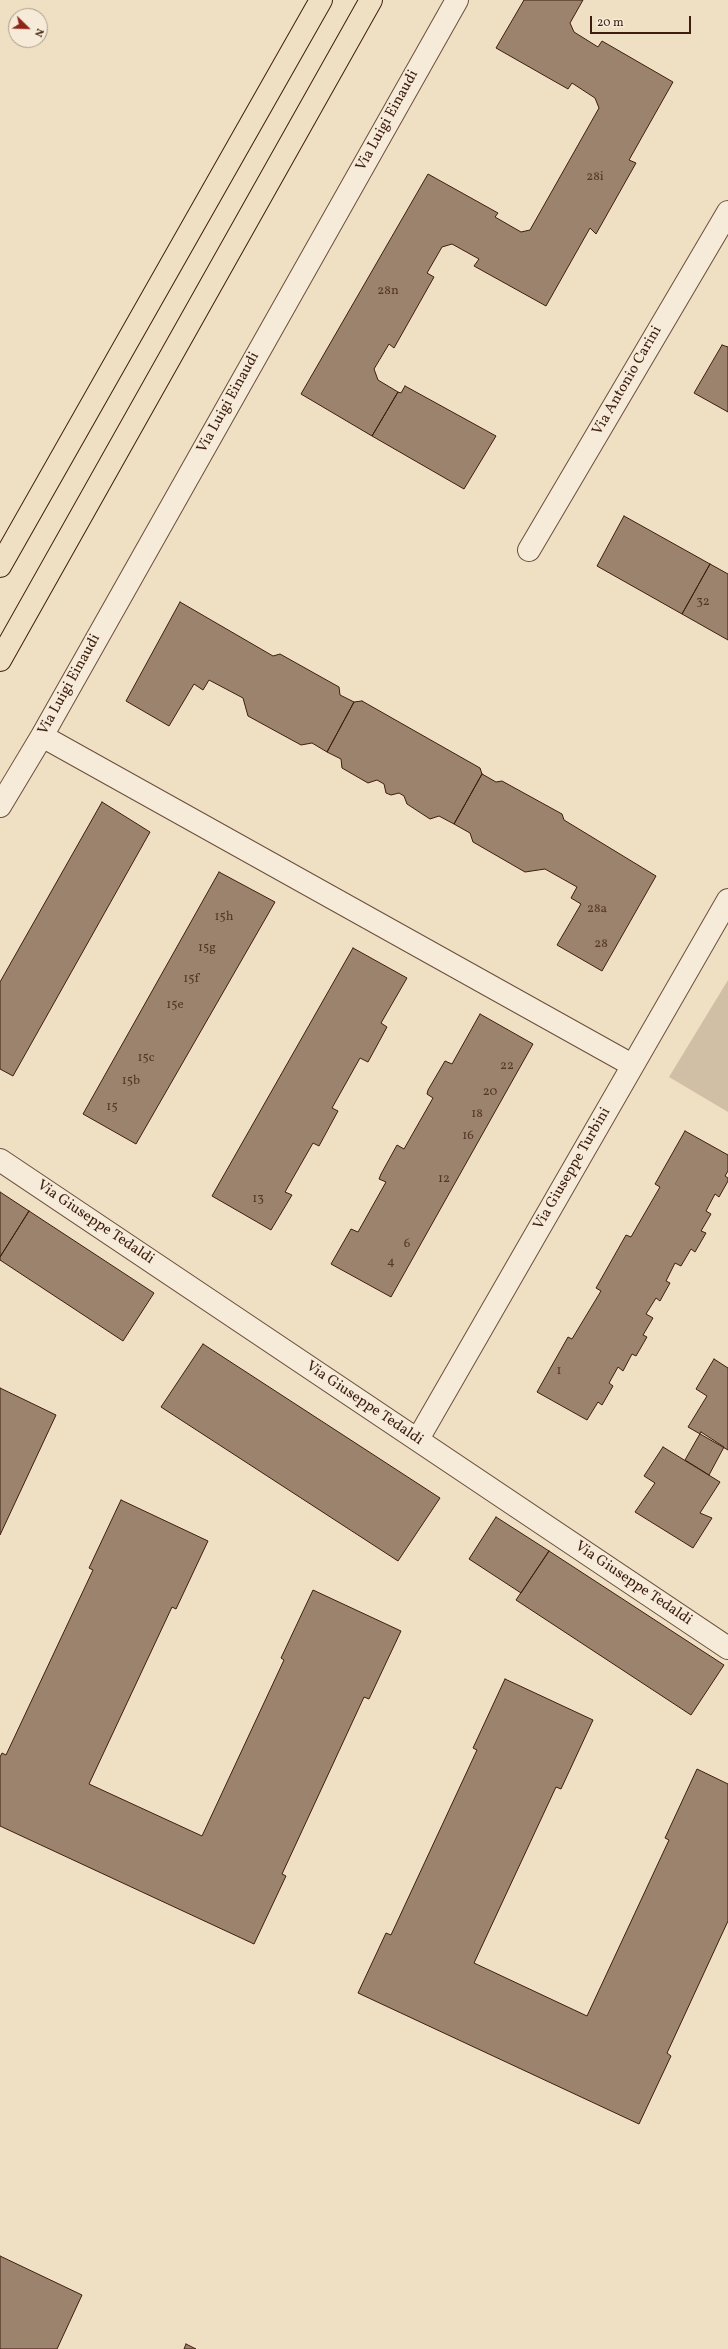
<!DOCTYPE html>
<style>
body{margin:0}
#map{position:relative;width:728px;height:2349px;overflow:hidden;background:#efe0c3;font-family:Vollkorn,serif}
canvas{display:block}
.north{position:absolute;left:8px;top:8px;width:40px;height:40px;box-sizing:border-box;background:#f5ebd8;border:1px solid #ac9988;border-radius:50%;rotate:113deg;font-size:11px;font-weight:700;line-height:16px;text-align:center;color:#3f1e10}
.north::after{content:'';display:block;margin:auto;width:14px;height:18px;background:#8f2418;clip-path:polygon(50% 0,100% 100%,50% 72%,0 100%)}
.scale{position:absolute;left:590px;top:16px;width:101px;height:18px;box-sizing:border-box;border:2px solid #3f1e10;border-top:0;padding-left:5px;font-size:12px;line-height:14px;white-space:nowrap;color:#3f1e10;-webkit-text-stroke:3px #f5ebd8;paint-order:stroke}
</style>
<div id="map">
<canvas width="728" height="2349"></canvas>
<div class="north">N</div>
<div class="scale">20 m</div>
</div>
<script>
const c = document.querySelector('canvas').getContext('2d');
c.lineJoin = 'round';
function fillPath(path, color) { c.fillStyle = color; c.fill(path, 'evenodd'); }
const toPath = rows => new Path2D(rows.map(r => 'M' + r).join(''));
function stroke(path, color, width, dash) { c.strokeStyle = color; c.lineWidth = width; c.lineCap = dash ? 'butt' : 'round'; c.setLineDash(dash || []); c.stroke(path); }
function write(font, color, halo, rows, align = 'center') {
  c.font = font + ' Vollkorn,serif'; c.lineWidth = 4; c.setLineDash([]); c.textBaseline = 'middle'; c.strokeStyle = halo; c.fillStyle = color; for (const [text, x, y, turn = 0] of rows) {
    c.save(); c.translate(x, y); c.rotate((+turn || 0) * Math.PI / 180); c.textAlign = isNaN(turn) ? turn : align; if (halo) c.strokeText(text, 0, 0); c.fillText(text, 0, 0); c.restore();
  }
}
fillPath(toPath([
 [728,980,728,1112,669,1077]
]), '#d1bfa5');
const building = toPath([
 [524,0,583,0,570,23,574,32,598,47,602,41,673,82,629,160,636,163,596,234,590,228,546,306,474,266,479,259,452,244,442,247,427,273,434,277,394,348,389,344,374,369,378,380,398,392,372,436,301,394,428,174,498,213,495,217,521,232,530,230,599,108,595,98,572,83,568,89,496,48,524,0],
 [722,345,728,347,728,412,694,393,722,345],
 [405,386,496,436,464,489,372,436,398,392,401,393,405,386],
 [624,516,710,564,682,614,597,566,624,516],
 [710,564,728,574,728,640,682,614,710,564],
 [180,602,273,656,280,654,339,687,340,695,354,702,327,752,312,743,301,745,248,716,243,698,209,680,203,690,194,684,169,726,126,701,180,602],
 [362,701,480,768,482,774,454,824,439,816,430,819,407,804,404,796,399,793,391,795,386,793,384,784,377,780,368,783,342,768,341,759,327,752,354,702,362,701],
 [482,774,496,782,502,781,562,814,564,820,656,876,602,971,557,945,581,904,571,898,577,887,545,869,525,872,473,842,470,833,454,824,482,774],
 [102,802,150,832,13,1076,0,1069,0,982,102,802],
 [219,872,275,902,136,1144,83,1114,219,872],
 [353,948,407,978,381,1023,387,1027,368,1062,360,1058,332,1108,338,1111,319,1146,313,1143,285,1192,292,1195,271,1230,212,1196,353,948],
 [480,1014,533,1044,391,1297,331,1264,351,1229,358,1232,386,1182,379,1179,381,1174,397,1145,404,1149,433,1098,427,1094,428,1090,445,1061,452,1064,480,1014],
 [685,1131,728,1155,728,1171,725,1176,728,1178,728,1181,719,1197,715,1194,706,1211,711,1214,701,1231,706,1233,695,1252,691,1249,681,1266,675,1263,666,1281,670,1283,660,1301,656,1298,646,1314,653,1318,643,1335,647,1337,636,1356,632,1354,623,1371,618,1367,609,1383,613,1386,602,1405,598,1402,587,1420,537,1392,568,1337,572,1339,601,1291,596,1288,626,1235,631,1237,660,1187,655,1184,685,1131],
 [0,1192,29,1211,0,1257,0,1192],
 [29,1211,154,1293,123,1341,0,1260,0,1257,29,1211],
 [203,1344,440,1498,398,1561,161,1407,203,1344],
 [714,1359,728,1368,728,1450,688,1427,707,1396,696,1389,714,1359],
 [0,1388,56,1415,0,1535,0,1388],
 [701,1432,724,1447,709,1475,685,1460,701,1432],
 [663,1447,720,1482,700,1513,712,1518,693,1548,635,1512,655,1483,644,1476,663,1447],
 [121,1500,208,1541,176,1609,172,1607,89,1784,202,1836,284,1660,281,1658,313,1590,401,1631,369,1699,364,1697,282,1874,286,1876,254,1944,0,1826,0,1757,2,1753,6,1755,93,1570,89,1568,121,1500],
 [496,1517,549,1551,521,1593,469,1559,496,1517],
 [549,1551,724,1665,691,1715,516,1600,549,1551],
 [505,1679,593,1720,561,1789,556,1787,474,1963,587,2016,669,1840,665,1838,697,1769,728,1784,728,1921,667,2053,671,2056,639,2124,358,1993,386,1933,391,1935,477,1750,473,1748,505,1679],
 [0,2256,82,2295,57,2349,0,2349,0,2256],
 [186,2344,196,2349,184,2349,186,2344]
]);
fillPath(building, '#9b836d');
stroke(building, '#3f1e10', 1);
const street = toPath([
 [529,550,728,212],
 [42,736,632,1065],
 [0,806,42,736,457,0],
 [0,1160,728,1648],
 [418,1439,728,900]
]);
const primary = toPath([
 [0,566,321,0],
 [0,660,371,0]
]);
stroke(street, '#6b4e3d', 24);
stroke(primary, '#3f1e10', 24);
stroke(street, '#f5ebd8', 22);
stroke(primary, '#efe0c3', 22);
write('13px', '#563727', null, [
 ["28i",595,178],
 ["28n",388,292],
 ["32",703,603],
 ["28a",597,910],
 ["15h",224,918],
 ["28",601,945],
 ["15g",207,949],
 ["15f",191,980],
 ["15e",175,1006],
 ["15c",146,1059],
 ["22",507,1067],
 ["15b",131,1082],
 ["20",490,1093],
 ["15",112,1108],
 ["18",477,1115],
 ["16",468,1137],
 ["12",444,1180],
 ["13",258,1200],
 ["6",407,1245],
 ["4",391,1263],
 ["1",559,1372]
]);
write('15px', '#3f1e10', '#f5ebd8', [
 ["Via Luigi Einaudi",388,121,-61],
 ["Via Antonio Carini",628,381,-60],
 ["Via Luigi Einaudi",229,403,-61],
 ["Via Luigi Einaudi",70,685,-61],
 ["Via Giuseppe Turbini",573,1169,-60],
 ["Via Giuseppe Tedaldi",95,1223,34],
 ["Via Giuseppe Tedaldi",364,1404,34],
 ["Via Giuseppe Tedaldi",633,1584,34]
]);
</script>
